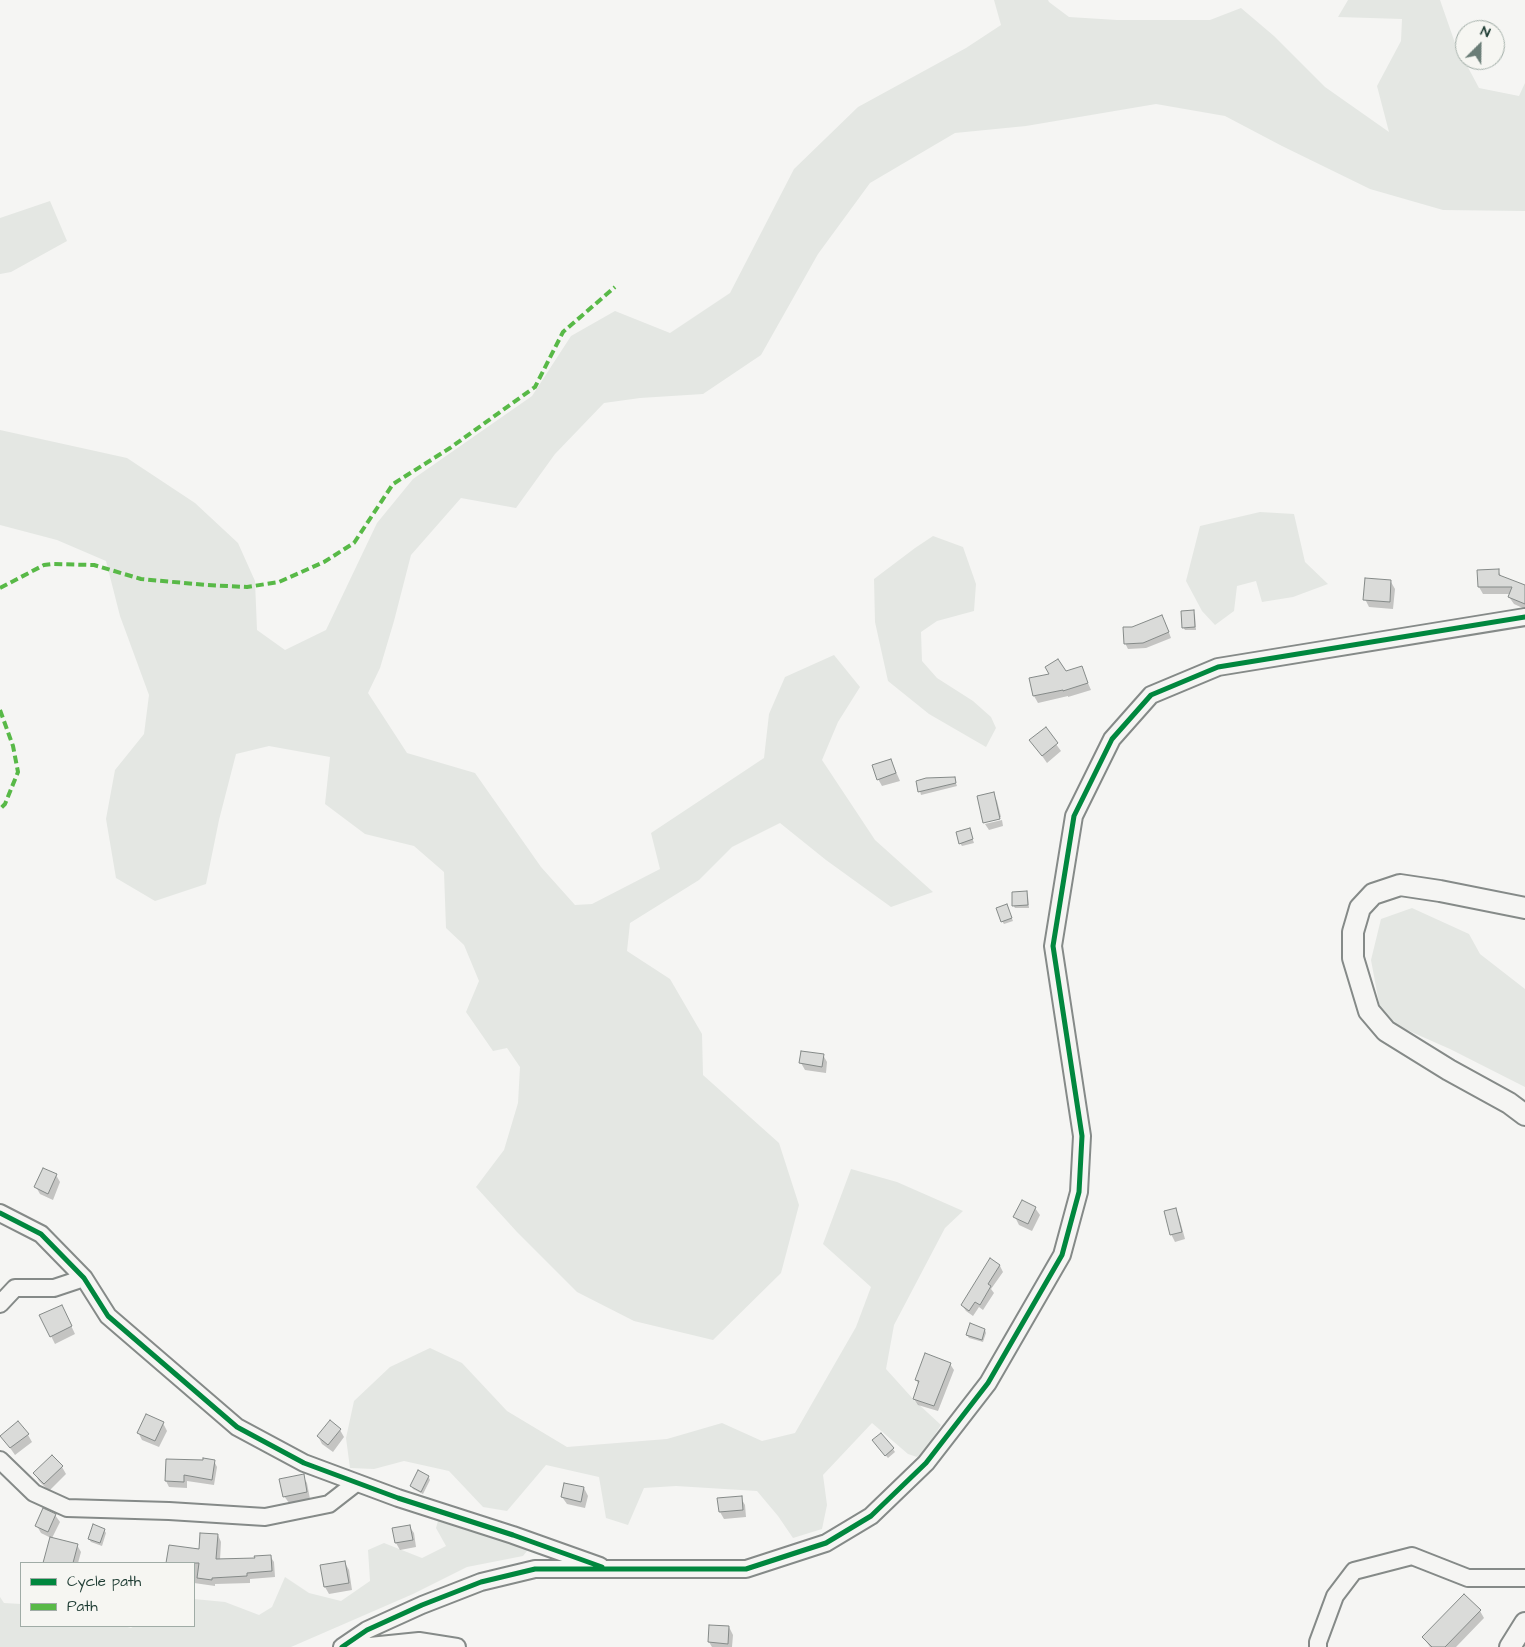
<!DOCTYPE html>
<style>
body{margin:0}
#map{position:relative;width:1525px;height:1647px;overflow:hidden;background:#f5f5f3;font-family:"Architects Daughter",sans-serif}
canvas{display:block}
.legend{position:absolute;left:20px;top:1562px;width:175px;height:65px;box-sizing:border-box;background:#f6f6f2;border:1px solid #a0aca6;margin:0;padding:6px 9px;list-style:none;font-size:15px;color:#1f3d34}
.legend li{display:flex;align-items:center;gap:10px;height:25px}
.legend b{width:25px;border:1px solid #a0aca6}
.north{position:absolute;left:1455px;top:20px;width:50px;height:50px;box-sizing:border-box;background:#f6f6f2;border:1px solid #a0aca6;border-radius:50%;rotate:23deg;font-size:14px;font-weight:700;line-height:20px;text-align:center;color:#1f3d34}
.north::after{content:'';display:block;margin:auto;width:18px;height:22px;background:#6a7d77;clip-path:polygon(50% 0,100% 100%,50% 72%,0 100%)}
</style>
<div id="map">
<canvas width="1525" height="1647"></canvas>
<ul class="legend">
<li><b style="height:6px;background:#00873e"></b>Cycle path</li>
<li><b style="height:6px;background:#58b947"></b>Path</li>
</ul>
<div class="north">N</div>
</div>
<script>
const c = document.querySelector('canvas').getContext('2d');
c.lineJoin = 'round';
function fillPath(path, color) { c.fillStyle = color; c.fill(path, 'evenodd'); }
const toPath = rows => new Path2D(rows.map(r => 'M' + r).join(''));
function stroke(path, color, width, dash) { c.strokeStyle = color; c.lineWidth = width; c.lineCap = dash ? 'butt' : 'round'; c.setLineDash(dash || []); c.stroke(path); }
fillPath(toPath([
 [994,0,1048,0,1049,2,1069,17,1117,20,1210,20,1241,8,1274,36,1325,87,1389,132,1377,86,1401,41,1402,19,1338,17,1348,0,1440,0,1455,43,1479,88,1519,96,1525,83,1525,211,1443,210,1370,189,1282,146,1225,116,1156,104,1026,126,955,133,870,183,818,254,761,355,703,394,640,398,604,403,555,454,516,508,461,498,411,555,394,621,380,668,368,693,407,753,475,773,541,867,575,905,592,904,660,869,651,833,764,758,769,714,785,677,834,655,860,687,838,722,822,760,875,840,933,892,891,907,826,860,780,823,732,847,699,880,630,923,627,951,670,979,702,1034,703,1075,779,1143,799,1205,781,1273,713,1340,634,1321,577,1292,517,1232,476,1187,504,1150,518,1103,520,1067,507,1048,493,1051,466,1012,479,981,464,945,446,928,444,872,414,846,365,834,325,804,330,757,269,746,236,754,219,820,206,884,155,901,116,878,106,819,115,770,144,734,149,695,120,616,106,561,57,540,0,525,0,430,127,458,195,503,238,543,255,581,257,630,285,650,326,630,377,523,413,479,532,396,571,336,615,311,670,333,730,293,794,169,858,107,966,48,1001,25],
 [50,201,67,241,11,272,0,274,0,218],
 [1260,512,1294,514,1305,562,1328,584,1293,597,1262,602,1256,581,1237,586,1234,611,1215,625,1202,611,1186,581,1200,526],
 [933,536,963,547,976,584,974,611,937,621,921,632,922,661,937,678,973,701,991,717,996,728,986,747,929,714,888,681,875,622,874,579,915,548],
 [1412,908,1469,934,1480,954,1525,989,1525,1087,1450,1049,1382,1019,1371,960,1381,919],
 [851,1169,897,1182,963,1211,945,1228,894,1325,886,1369,914,1400,941,1425,920,1458,908,1454,872,1423,823,1475,827,1505,822,1529,793,1538,778,1516,757,1491,676,1486,644,1488,628,1525,606,1518,599,1477,546,1465,507,1511,483,1507,449,1471,404,1461,374,1469,350,1468,346,1438,354,1401,390,1367,430,1348,462,1363,507,1411,567,1447,667,1439,722,1423,762,1441,795,1433,856,1327,871,1287,823,1244],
 [441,1510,482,1515,530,1547,523,1556,467,1567,413,1594,291,1647,0,1647,0,1597,4,1603,21,1604,21,1626,124,1626,131,1628,134,1626,194,1626,194,1599,225,1602,259,1615,272,1607,285,1577,309,1593,341,1601,370,1581,368,1550,384,1543,422,1558,446,1546,436,1528]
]), '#e4e7e3');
fillPath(toPath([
 [1498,570,1502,578,1525,586,1525,609,1514,604,1509,597,1511,594,1483,594,1479,587,1479,571],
 [1391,582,1395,589,1393,609,1369,607,1365,599],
 [1193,612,1195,615,1196,630,1185,630,1183,627],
 [1165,622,1171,638,1146,648,1128,649,1125,643],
 [1081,667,1091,690,1068,697,1068,696,1038,703,1034,696,1030,679,1066,672],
 [1045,729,1061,751,1047,763,1031,740],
 [891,760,900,781,882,786,878,779],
 [954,778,957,786,921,795,920,791],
 [993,793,997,801,1001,817,985,821,985,823,979,797],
 [1002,820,1003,826,989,830,985,824],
 [969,829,974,843,962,846,960,843],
 [1027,892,1028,896,1029,908,1015,908,1013,905],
 [1008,909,1013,921,1004,924,1002,921],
 [823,1055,827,1062,826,1073,805,1070,801,1063],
 [56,1175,60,1182,53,1200,40,1194,36,1187],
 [1035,1208,1040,1215,1032,1231,1019,1225,1015,1217],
 [1175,1209,1179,1217,1185,1239,1175,1242,1171,1234],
 [990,1259,1000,1266,1003,1272,991,1289,994,1293,983,1310,979,1307,973,1316,966,1311,962,1305],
 [65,1313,75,1334,55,1344,41,1316],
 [985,1330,986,1333,983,1342,969,1338,967,1335],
 [950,1364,954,1370,938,1411,918,1405,914,1399,919,1385,916,1380],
 [163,1423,167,1431,159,1447,142,1440,138,1432],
 [340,1430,344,1437,333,1452,322,1444,318,1436],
 [28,1435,32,1442,15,1455,2,1436],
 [875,1444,893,1449,895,1452,888,1458],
 [214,1461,217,1467,214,1485,187,1481,187,1488,169,1487,166,1481],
 [62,1467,66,1474,49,1491,39,1481,35,1474],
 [303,1476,307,1483,310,1499,289,1503,284,1496],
 [428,1476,430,1480,423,1494,413,1489,411,1486],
 [584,1488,588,1496,585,1508,567,1504,562,1497],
 [741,1498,745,1505,746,1517,724,1519,720,1512],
 [55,1515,60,1522,52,1538,77,1545,81,1552,78,1563,45,1563,51,1538,41,1533,37,1526],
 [409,1526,414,1533,416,1547,400,1550,396,1543,394,1529],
 [104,1530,106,1533,102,1546,91,1542,89,1539],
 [218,1535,221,1542,220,1560,256,1560,270,1556,274,1562,275,1577,250,1579,250,1583,215,1584,215,1586,194,1583,194,1563,167,1563,170,1546,200,1550],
 [345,1563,349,1570,352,1590,329,1594,325,1587,322,1566],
 [1480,1611,1484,1618,1456,1647,1430,1647,1423,1637],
 [729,1627,733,1635,732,1647,712,1647,709,1642]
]), '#0003');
const building = toPath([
 [1499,569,1499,575,1525,585,1525,604,1508,597,1512,587,1478,587,1477,570,1499,569],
 [1365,578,1391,580,1390,602,1363,600,1365,578],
 [1194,610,1195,627,1182,628,1181,611,1194,610],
 [1162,615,1169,632,1143,643,1124,644,1123,627,1132,627,1162,615],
 [1058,659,1066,671,1082,666,1088,683,1063,691,1063,690,1033,696,1029,678,1049,674,1045,667,1058,659],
 [1046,727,1058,743,1042,756,1029,740,1046,727],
 [891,759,896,773,877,780,872,765,891,759],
 [955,777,956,783,918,792,916,781,926,778,955,777],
 [994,792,1000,819,983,823,977,796,994,792],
 [970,828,973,839,959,844,956,832,970,828],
 [1027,891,1028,905,1012,906,1012,892,1027,891],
 [1007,904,1012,918,1001,922,996,908,1007,904],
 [801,1051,824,1054,822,1067,799,1063,801,1051],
 [43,1168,57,1174,48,1194,34,1187,43,1168],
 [1022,1200,1036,1207,1028,1224,1013,1217,1022,1200],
 [1176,1208,1182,1232,1170,1235,1164,1211,1176,1208],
 [990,1258,1000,1265,988,1284,991,1286,980,1305,975,1302,969,1311,961,1305,990,1258],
 [62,1305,72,1326,50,1337,39,1315,62,1305],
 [970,1323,985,1329,982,1340,966,1335,970,1323],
 [925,1353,951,1363,934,1406,913,1399,919,1381,915,1380,925,1353],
 [146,1414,164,1422,155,1441,137,1433,146,1414],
 [330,1420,341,1429,328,1445,317,1436,330,1420],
 [18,1421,29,1434,10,1448,0,1436,18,1421],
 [881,1433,894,1448,885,1456,872,1440,881,1433],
 [52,1455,63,1466,44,1484,33,1473,52,1455],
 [203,1458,215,1460,212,1480,184,1475,184,1482,165,1481,166,1459,203,1460,203,1458],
 [418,1470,429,1476,421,1492,410,1486,418,1470],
 [304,1474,307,1492,283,1497,279,1479,304,1474],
 [564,1483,584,1487,581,1502,561,1497,564,1483],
 [742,1496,743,1510,719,1512,717,1498,742,1496],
 [43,1508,56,1514,48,1532,35,1526,43,1508],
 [93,1524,105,1529,100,1543,88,1539,93,1524],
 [410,1525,413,1540,395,1543,392,1528,410,1525],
 [200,1533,218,1534,216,1559,255,1558,254,1556,271,1555,272,1571,247,1573,247,1576,212,1578,212,1580,197,1578,199,1563,166,1563,169,1545,199,1549,200,1533],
 [50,1537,78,1544,73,1563,43,1563,50,1537],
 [345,1561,349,1583,324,1587,320,1565,345,1561],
 [1464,1594,1481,1610,1445,1647,1432,1647,1422,1637,1464,1594],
 [709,1625,729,1626,728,1644,708,1642,709,1625]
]);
fillPath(building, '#dadbd9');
stroke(building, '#858a88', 1);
const minor = toPath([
 [0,1213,41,1234,84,1278,108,1316,237,1427,304,1463,398,1498,513,1535,600,1566],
 [0,1304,15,1288,54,1288,84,1278],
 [0,1460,34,1493,67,1508,169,1511,265,1517,329,1504,356,1483],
 [342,1647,367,1630,422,1605,481,1582,535,1569,746,1569,826,1543,871,1516,926,1463,988,1383,1062,1255,1079,1192,1082,1136,1053,946,1074,816,1112,739,1151,695,1218,667,1525,617],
 [360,1647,419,1641,457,1647],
 [1318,1647,1318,1642,1335,1596,1354,1571,1412,1556,1468,1578,1525,1578]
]);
const major = toPath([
 [1525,908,1440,891,1400,885,1373,894,1360,908,1353,932,1353,958,1369,1011,1386,1031,1449,1070,1509,1103,1525,1115],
 [1510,1647,1525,1623]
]);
stroke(minor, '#858a88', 20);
stroke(major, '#858a88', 24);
stroke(minor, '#f5f5f3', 16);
stroke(major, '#f5f5f3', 20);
stroke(toPath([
 [0,588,44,565,52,564,94,565,141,579,206,585,247,587,279,582,324,562,354,543,393,484,450,448,535,387,563,332,615,287],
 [0,710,13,746,18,772,5,804,0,809]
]), '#58b947', 4, [8, 4]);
stroke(toPath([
 [0,1213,41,1234,84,1278,108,1316,237,1427,304,1463,398,1498,513,1535,602,1567],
 [342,1647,367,1630,422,1605,481,1582,535,1569,746,1569,826,1543,871,1516,926,1463,988,1383,1062,1255,1079,1192,1082,1136,1053,946,1074,816,1112,739,1151,695,1218,667,1525,617]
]), '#00873e', 5);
</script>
